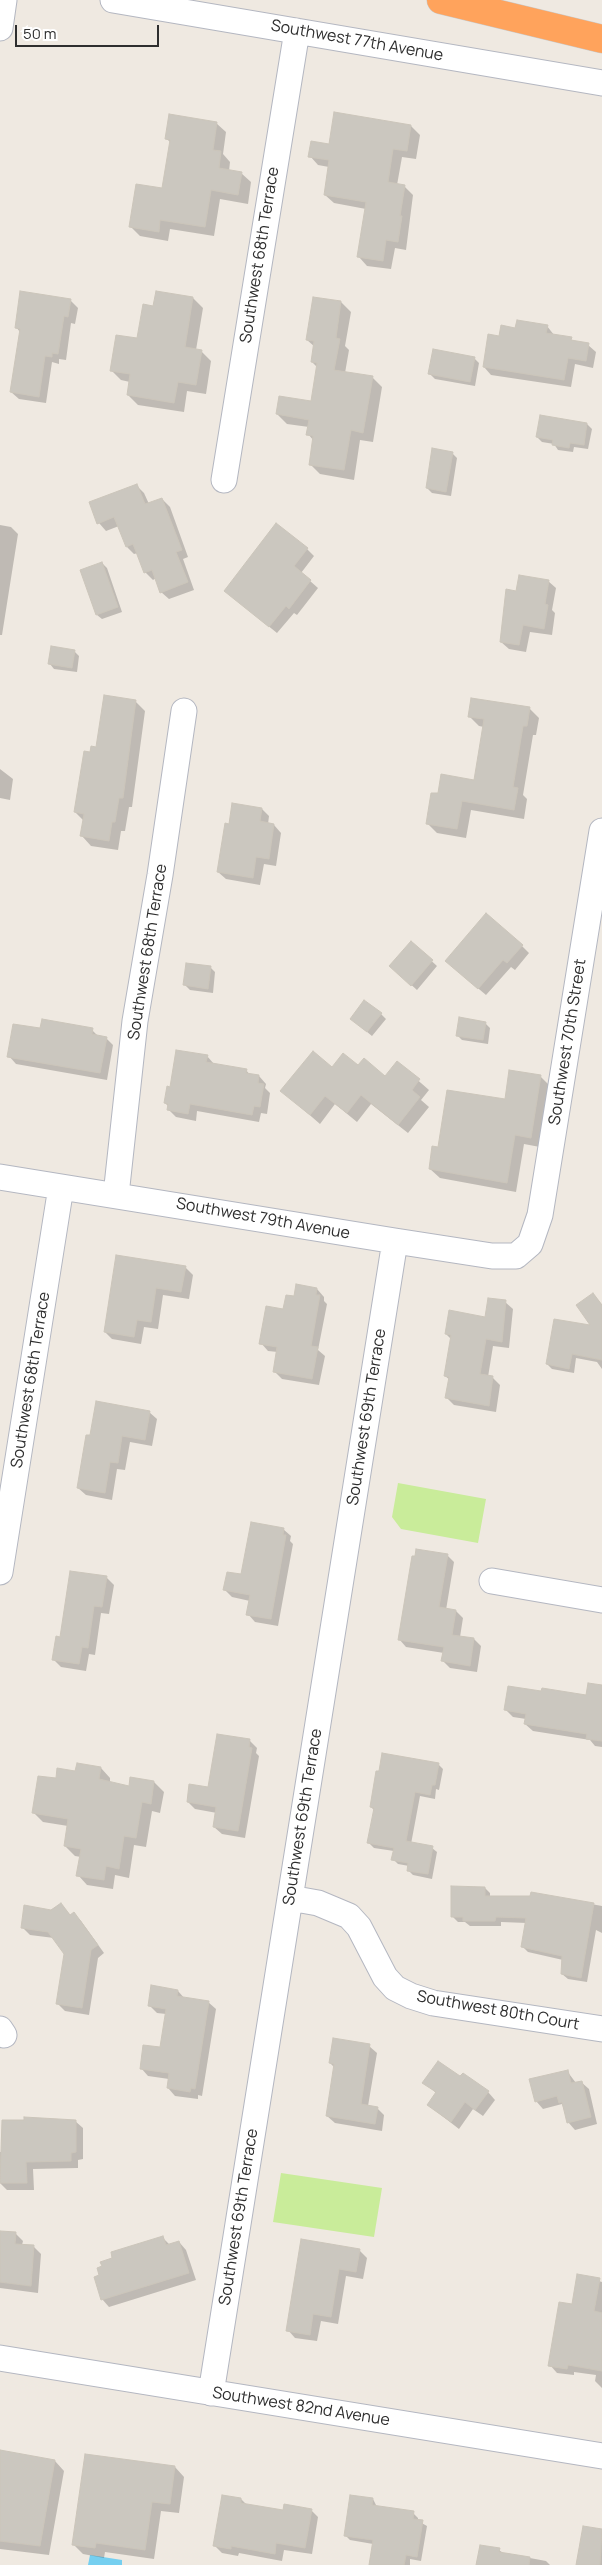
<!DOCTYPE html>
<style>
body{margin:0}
#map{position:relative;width:602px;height:2565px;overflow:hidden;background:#efe9e1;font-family:Manrope,sans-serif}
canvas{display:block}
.scale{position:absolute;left:15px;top:25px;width:144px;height:22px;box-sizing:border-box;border:2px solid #2e2e2e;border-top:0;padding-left:6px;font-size:15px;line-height:18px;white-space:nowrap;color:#2e2e2e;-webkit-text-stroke:4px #fff;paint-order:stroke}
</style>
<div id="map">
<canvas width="602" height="2565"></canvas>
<div class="scale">50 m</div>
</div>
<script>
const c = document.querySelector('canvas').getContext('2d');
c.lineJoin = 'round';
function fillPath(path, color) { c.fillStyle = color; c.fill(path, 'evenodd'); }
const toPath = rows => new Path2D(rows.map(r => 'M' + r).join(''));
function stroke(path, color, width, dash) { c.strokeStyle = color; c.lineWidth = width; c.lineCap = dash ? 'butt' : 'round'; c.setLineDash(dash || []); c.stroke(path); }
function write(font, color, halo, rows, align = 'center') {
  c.font = font + ' Manrope,sans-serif'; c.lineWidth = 4; c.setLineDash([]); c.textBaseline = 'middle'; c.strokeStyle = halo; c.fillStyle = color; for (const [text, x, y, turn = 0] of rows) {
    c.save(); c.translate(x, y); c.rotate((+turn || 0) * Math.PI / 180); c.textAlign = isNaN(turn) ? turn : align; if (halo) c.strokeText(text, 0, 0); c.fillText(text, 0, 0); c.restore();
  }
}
fillPath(toPath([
 [398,1483,486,1499,478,1543,401,1529,392,1517],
 [281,2173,382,2188,374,2237,273,2222]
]), '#c9ec9a');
fillPath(toPath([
 [90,2555,122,2560,122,2565,88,2565]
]), '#75cff0');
fillPath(toPath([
 [216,123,226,132,223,154,230,162,229,171,241,173,251,182,248,204,220,199,214,236,170,229,168,241,140,236,130,226,163,189,171,143,166,138],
 [411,126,420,135,416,159,402,157,397,185,404,186,413,195,406,250,395,248,391,269,367,266,359,257,366,209,334,203,325,195,329,167,318,165,310,156,330,145],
 [193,298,203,308,196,350,201,351,211,361,206,394,187,391,184,412,138,405,128,395,130,382,121,380,111,370,138,340,154,308],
 [314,298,341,302,351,312,345,346,349,350,345,373,372,377,382,387,373,442,360,440,354,480,320,474,310,464,314,441,308,434,309,427,287,424,277,414,312,402,317,367,312,362,315,347,307,340],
 [70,300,78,308,75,324,71,323,66,360,59,359,59,364,52,362,46,403,19,399,11,392,20,332,16,327],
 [547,326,554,335,588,345,596,352,593,368,575,364,571,387,491,375,484,367,500,338,516,330],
 [474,358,479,363,475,386,435,379,430,374],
 [587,424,592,429,588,449,574,447,573,452,558,450,554,444,542,442,537,437],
 [452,453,457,458,451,496,432,493,427,488],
 [137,486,144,493,149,504,162,499,170,507,188,557,183,559,194,590,169,599,161,592,156,578,153,580,145,572,138,553,134,554,127,547,119,526,106,531,99,523],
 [0,525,11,527,18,534,2,635,0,635],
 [307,549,314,556,301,573,318,588,297,615,294,613,277,633,225,591],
 [102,563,107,568,122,612,102,619,97,615],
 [548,581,556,588,552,610,555,613,552,635,530,632,526,652,509,649,501,642,517,593],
 [74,651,79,656,77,672,54,669,50,664],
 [135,701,145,711,132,807,129,807,125,831,121,831,118,850,91,846,82,836,84,821,75,812,91,754],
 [529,708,539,718,536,735,533,735,523,795,527,799,524,819,471,810,466,838,437,833,428,824,475,781,484,727,479,726,469,716],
 [0,769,13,779,10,800,0,798],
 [262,809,269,816,268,824,274,825,281,833,276,866,264,864,260,885,226,879,218,872,230,825],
 [412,943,437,966,417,990,396,971],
 [522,946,529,953,515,970,511,967,486,995,454,968],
 [210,967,215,972,213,993,190,990,185,985],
 [381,1014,386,1019,372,1036,351,1019],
 [485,1023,490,1028,488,1044,462,1040,457,1035],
 [41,1030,92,1030,99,1037,106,1038,113,1045,107,1080,16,1064,9,1056],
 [207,1056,214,1064,246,1070,250,1075,259,1076,266,1084,265,1088,270,1093,267,1114,261,1113,259,1122,197,1111,196,1121,176,1117,169,1110,169,1107,165,1103,171,1088],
 [398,1063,429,1090,421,1100,429,1107,408,1133,371,1104,357,1122,335,1104,320,1124,282,1091,333,1068,386,1077],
 [540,1076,550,1086,540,1147,524,1144,516,1192,440,1178,430,1169,439,1148],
 [117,1256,185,1267,193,1275,189,1299,163,1295,158,1329,144,1327,141,1344,112,1339,105,1332],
 [317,1289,324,1297,324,1301,327,1304,318,1350,325,1356,319,1385,282,1379,274,1371,278,1352,268,1351,261,1343,295,1298],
 [593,1294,602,1305,602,1369,597,1362,576,1358,574,1373,552,1369,547,1364,593,1327],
 [505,1302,513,1309,509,1348,493,1346,488,1377,493,1378,500,1385,496,1412,454,1405,447,1398,450,1380,445,1376,451,1339,446,1334,486,1318],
 [149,1412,157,1419,152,1446,130,1442,125,1470,117,1469,112,1500,86,1495,78,1488,91,1437],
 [283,1529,291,1536,290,1541,293,1544,278,1626,255,1622,248,1614,250,1601,232,1597,225,1590,242,1576],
 [447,1555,454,1562,446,1610,456,1611,463,1618,460,1637,474,1639,481,1646,477,1672,450,1668,443,1661,444,1653,406,1647,399,1639],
 [106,1577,114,1585,109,1614,101,1613,95,1655,89,1654,86,1671,61,1667,53,1659,61,1638],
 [602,1686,602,1747,595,1746,590,1740,533,1731,525,1724,526,1719,513,1717,506,1710,542,1693,587,1696],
 [249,1740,257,1748,256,1753,259,1756,245,1838,222,1834,214,1827,217,1813,195,1809,188,1802,209,1788],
 [438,1764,443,1769,439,1790,436,1789,435,1799,420,1796,411,1844,432,1848,437,1852,432,1879,413,1875,408,1870,409,1866,398,1864,393,1859,394,1851,374,1848,369,1843,374,1810,371,1807],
 [101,1768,110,1778,110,1783,130,1787,154,1782,164,1792,160,1813,152,1811,146,1847,134,1845,129,1878,115,1875,113,1889,87,1885,78,1875,81,1857,75,1856,65,1846,68,1826,43,1822,33,1812,57,1780,76,1772],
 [485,1888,490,1893,490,1897,531,1897,532,1893,602,1906,602,1933,596,1930,587,1982,568,1979,562,1974,563,1960,528,1952,523,1947,527,1923,501,1922,501,1926,470,1926,465,1922,458,1922,452,1916],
 [61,1904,71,1916,74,1914,81,1921,104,1953,98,1958,89,2015,65,2011,58,2004,65,1954,54,1938,30,1935,22,1927],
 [178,1991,185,1999,208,2002,216,2009,202,2096,198,2095,198,2099,175,2096,168,2088,169,2079,148,2076,141,2068,161,2049,166,2014,157,2013,149,2005],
 [369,2046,377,2053,368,2106,377,2108,384,2115,382,2131,335,2123,327,2116,335,2068,330,2063],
 [567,2071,576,2083,581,2082,589,2089,597,2124,575,2130,568,2122,562,2104,543,2109,536,2101],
 [460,2078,488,2092,495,2100,483,2116,473,2109,459,2129,428,2105,436,2093,424,2082],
 [25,2118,75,2121,83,2128,83,2159,78,2160,78,2168,33,2169,34,2190,7,2190,0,2183,0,2152,3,2152],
 [0,2232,15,2233,23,2241,22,2245,33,2246,41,2254,38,2293,0,2288],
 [163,2238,170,2245,179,2242,186,2250,196,2280,109,2307,102,2299],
 [302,2241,359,2250,367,2258,363,2279,346,2276,338,2324,321,2321,317,2341,295,2338,288,2330],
 [578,2275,602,2282,602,2388,595,2381,596,2375,574,2372,574,2375,557,2373,550,2365,573,2305],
 [0,2452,55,2461,64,2471,49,2555,0,2549],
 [175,2467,184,2477,179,2513,161,2511,154,2559,105,2552,104,2558,83,2554,74,2545],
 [241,2499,247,2505,284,2511,311,2510,318,2517,312,2554,284,2550,282,2561,239,2553,238,2556,222,2553,215,2546],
 [373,2499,377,2507,413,2513,418,2518,418,2521,427,2526,421,2561,410,2559,410,2565,370,2565,373,2544,350,2540,345,2535],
 [584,2527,602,2530,602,2565,577,2565],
 [499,2550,503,2553,546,2561,550,2565,477,2565]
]), '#0003');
const building = toPath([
 [334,112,411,125,407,151,393,149,388,182,405,185,400,216,402,216,398,242,386,240,383,261,357,257,366,202,324,195,329,160,308,157,311,141,329,144,334,112],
 [169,114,217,122,213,150,221,151,219,168,242,172,238,195,211,190,205,227,160,220,159,232,129,227,136,184,162,188,170,140,165,139,169,114],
 [20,291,71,299,68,317,64,316,58,354,52,353,52,357,45,356,39,397,10,392,20,329,15,328,20,291],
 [156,291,193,297,185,347,202,350,196,385,178,382,174,403,127,395,130,374,110,371,116,335,137,338,143,304,153,306,156,291],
 [313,297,341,301,336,338,340,339,334,370,373,376,363,433,351,430,344,470,309,465,313,436,306,435,309,420,276,414,279,396,311,401,317,363,311,362,314,341,306,340,313,297],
 [517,320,548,325,546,333,572,337,571,340,589,343,586,361,568,358,564,380,483,367,488,334,499,336,501,325,515,328,517,320],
 [433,349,475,357,470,382,428,374,433,349],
 [540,415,587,423,584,445,570,443,569,448,552,445,553,440,536,437,540,415],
 [432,448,453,452,446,492,426,488,432,448],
 [137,484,145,504,162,498,182,550,176,552,188,582,160,593,152,570,144,573,133,544,126,547,114,517,97,524,89,502,137,484],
 [276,523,308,548,294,566,311,580,289,609,286,606,269,627,224,591,276,523],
 [102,562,118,607,96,615,80,570,102,562],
 [519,575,549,580,545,604,548,605,544,629,523,625,519,645,500,642,506,589,516,591,519,575],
 [51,646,75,650,72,668,48,664,51,646],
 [104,695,136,700,123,798,119,798,115,822,112,822,109,841,80,836,84,814,74,812,84,751,90,752,91,746,96,747,104,695],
 [471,698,530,707,527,726,523,726,513,787,518,788,514,810,462,801,457,829,426,824,431,793,438,793,441,774,474,780,484,719,468,717,471,698],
 [232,803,262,808,260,821,274,824,269,859,256,857,253,878,217,872,225,823,229,824,232,803],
 [486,913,523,945,507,963,503,960,478,989,445,961,486,913],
 [411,941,433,960,411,986,389,966,411,941],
 [186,963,211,966,208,989,183,985,186,963],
 [364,1000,382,1013,367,1032,350,1019,364,1000],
 [459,1017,486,1022,483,1040,456,1036,459,1017],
 [42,1019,93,1028,92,1034,107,1037,100,1073,7,1057,13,1024,40,1028,42,1019],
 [176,1050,208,1055,206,1062,247,1069,246,1073,259,1075,258,1083,264,1084,260,1107,254,1106,252,1115,190,1104,188,1114,167,1110,168,1104,164,1103,167,1086,170,1087,176,1050],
 [313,1051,332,1067,343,1053,358,1065,364,1058,385,1076,397,1061,420,1079,412,1090,420,1097,398,1125,361,1095,347,1113,325,1096,310,1115,280,1091,313,1051],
 [509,1070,541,1075,531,1138,515,1135,507,1183,429,1169,432,1146,438,1147,447,1090,505,1099,509,1070],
 [116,1255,186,1266,181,1292,156,1288,151,1322,137,1320,134,1337,104,1332,116,1255],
 [296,1284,317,1288,316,1295,320,1295,311,1346,318,1347,312,1379,273,1372,277,1347,259,1344,266,1306,283,1309,286,1295,294,1296,296,1284],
 [593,1293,602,1305,602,1360,572,1354,569,1369,546,1364,554,1319,590,1325,576,1305,593,1293],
 [488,1298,506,1300,502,1342,486,1339,480,1374,493,1376,489,1406,445,1398,449,1377,444,1376,451,1335,445,1334,449,1310,485,1317,488,1298],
 [96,1401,150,1411,145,1440,122,1436,118,1463,110,1462,105,1493,77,1488,86,1435,90,1435,96,1401],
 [251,1522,284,1528,283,1535,286,1535,271,1619,246,1615,250,1595,223,1590,227,1572,241,1574,251,1522],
 [416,1549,448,1554,439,1607,456,1610,452,1635,474,1638,470,1666,441,1661,444,1647,398,1640,412,1556,415,1556,416,1549],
 [70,1571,107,1576,102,1607,94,1606,88,1648,82,1647,79,1664,52,1660,56,1636,60,1637,70,1571],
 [588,1683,602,1685,602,1741,586,1739,587,1734,524,1724,526,1714,504,1710,508,1686,541,1691,542,1688,586,1695,588,1683],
 [217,1734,250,1739,249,1747,252,1748,238,1831,213,1827,216,1807,187,1802,189,1784,208,1787,217,1734],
 [382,1753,439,1763,435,1785,432,1785,430,1795,415,1792,406,1841,433,1846,428,1874,407,1871,408,1863,391,1860,394,1848,367,1843,374,1808,370,1807,376,1771,379,1771,382,1753],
 [77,1763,101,1767,99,1779,129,1786,130,1777,154,1781,151,1804,142,1802,136,1838,124,1836,119,1869,106,1866,104,1880,76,1876,81,1849,64,1846,68,1819,32,1813,38,1776,56,1778,57,1768,75,1771,77,1763],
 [451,1886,485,1887,485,1896,530,1896,531,1892,594,1903,581,1978,561,1974,562,1956,521,1947,526,1918,496,1917,495,1921,463,1921,463,1917,451,1917,451,1886],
 [61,1903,70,1915,74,1912,98,1945,91,1950,82,2008,56,2004,64,1954,48,1932,21,1928,24,1905,51,1910,61,1903],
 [151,1985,178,1990,177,1996,209,2001,195,2089,191,2088,190,2092,167,2088,169,2073,140,2069,143,2045,160,2047,166,2009,148,2006,151,1985],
 [333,2038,370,2044,361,2104,378,2107,375,2124,326,2116,334,2064,329,2063,333,2038],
 [438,2061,460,2076,463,2073,489,2091,475,2110,465,2102,451,2122,427,2105,436,2092,422,2083,438,2061],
 [568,2070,571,2083,582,2081,591,2117,567,2123,562,2102,559,2103,557,2096,535,2102,529,2079,568,2070],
 [24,2117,76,2120,76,2152,71,2153,71,2161,26,2162,27,2183,0,2183,2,2120,24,2120,24,2117],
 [0,2231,16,2232,15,2244,34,2245,31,2286,0,2282,0,2231],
 [163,2236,166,2245,179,2241,189,2273,101,2300,94,2277,99,2275,97,2268,102,2266,100,2262,112,2258,111,2252,163,2236],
 [301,2239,360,2249,356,2272,339,2269,331,2317,313,2314,310,2335,286,2331,301,2239],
 [577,2274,600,2278,594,2311,602,2313,602,2371,568,2365,567,2369,548,2366,559,2302,572,2304,577,2274],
 [0,2450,55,2460,40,2546,0,2541,0,2450],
 [85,2454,175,2466,170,2504,152,2502,145,2550,96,2543,95,2548,72,2545,85,2454],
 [222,2495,241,2498,241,2503,283,2510,284,2504,312,2509,305,2548,276,2543,275,2554,231,2546,231,2549,213,2546,222,2495],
 [350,2495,373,2498,372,2505,414,2511,413,2519,423,2520,417,2557,406,2555,404,2565,369,2565,373,2540,344,2536,350,2495],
 [583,2526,602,2529,600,2565,576,2565,583,2526],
 [480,2545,500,2548,499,2552,530,2557,529,2565,476,2565,480,2545]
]);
fillPath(building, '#cbc7bf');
stroke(building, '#cbc5ba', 1);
const minor = toPath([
 [113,0,602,83],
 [0,28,4,0],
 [224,480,297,31],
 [0,1177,395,1241,492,1256,516,1256,530,1244,540,1215,602,831],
 [116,1195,135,1021,160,875,184,711],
 [0,1572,61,1187],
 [492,1581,602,1600],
 [290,1898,318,1903,349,1916,359,1927,385,1977,395,1988,411,1996,433,2003,602,2029],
 [0,2029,4,2035],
 [0,2358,602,2456],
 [211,2393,395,1241]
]);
const highway = toPath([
 [441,0,602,39]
]);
stroke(minor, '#b4b7c1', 27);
stroke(highway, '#c9c9c9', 29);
stroke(minor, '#fff', 25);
stroke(highway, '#ffa35c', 28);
write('16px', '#2e2e2e', '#fff', [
 ["Southwest 77th Avenue",357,41,10],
 ["Southwest 68th Terrace",260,255,-81],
 ["Southwest 68th Terrace",148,952,-81],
 ["Southwest 70th Street",568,1042,-81],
 ["Southwest 79th Avenue",263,1219,10],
 ["Southwest 68th Terrace",31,1380,-81],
 ["Southwest 69th Terrace",367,1417,-81],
 ["Southwest 69th Terrace",303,1817,-81],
 ["Southwest 80th Court",498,2011,10],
 ["Southwest 69th Terrace",239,2217,-81],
 ["Southwest 82nd Avenue",301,2407,9]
]);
</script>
